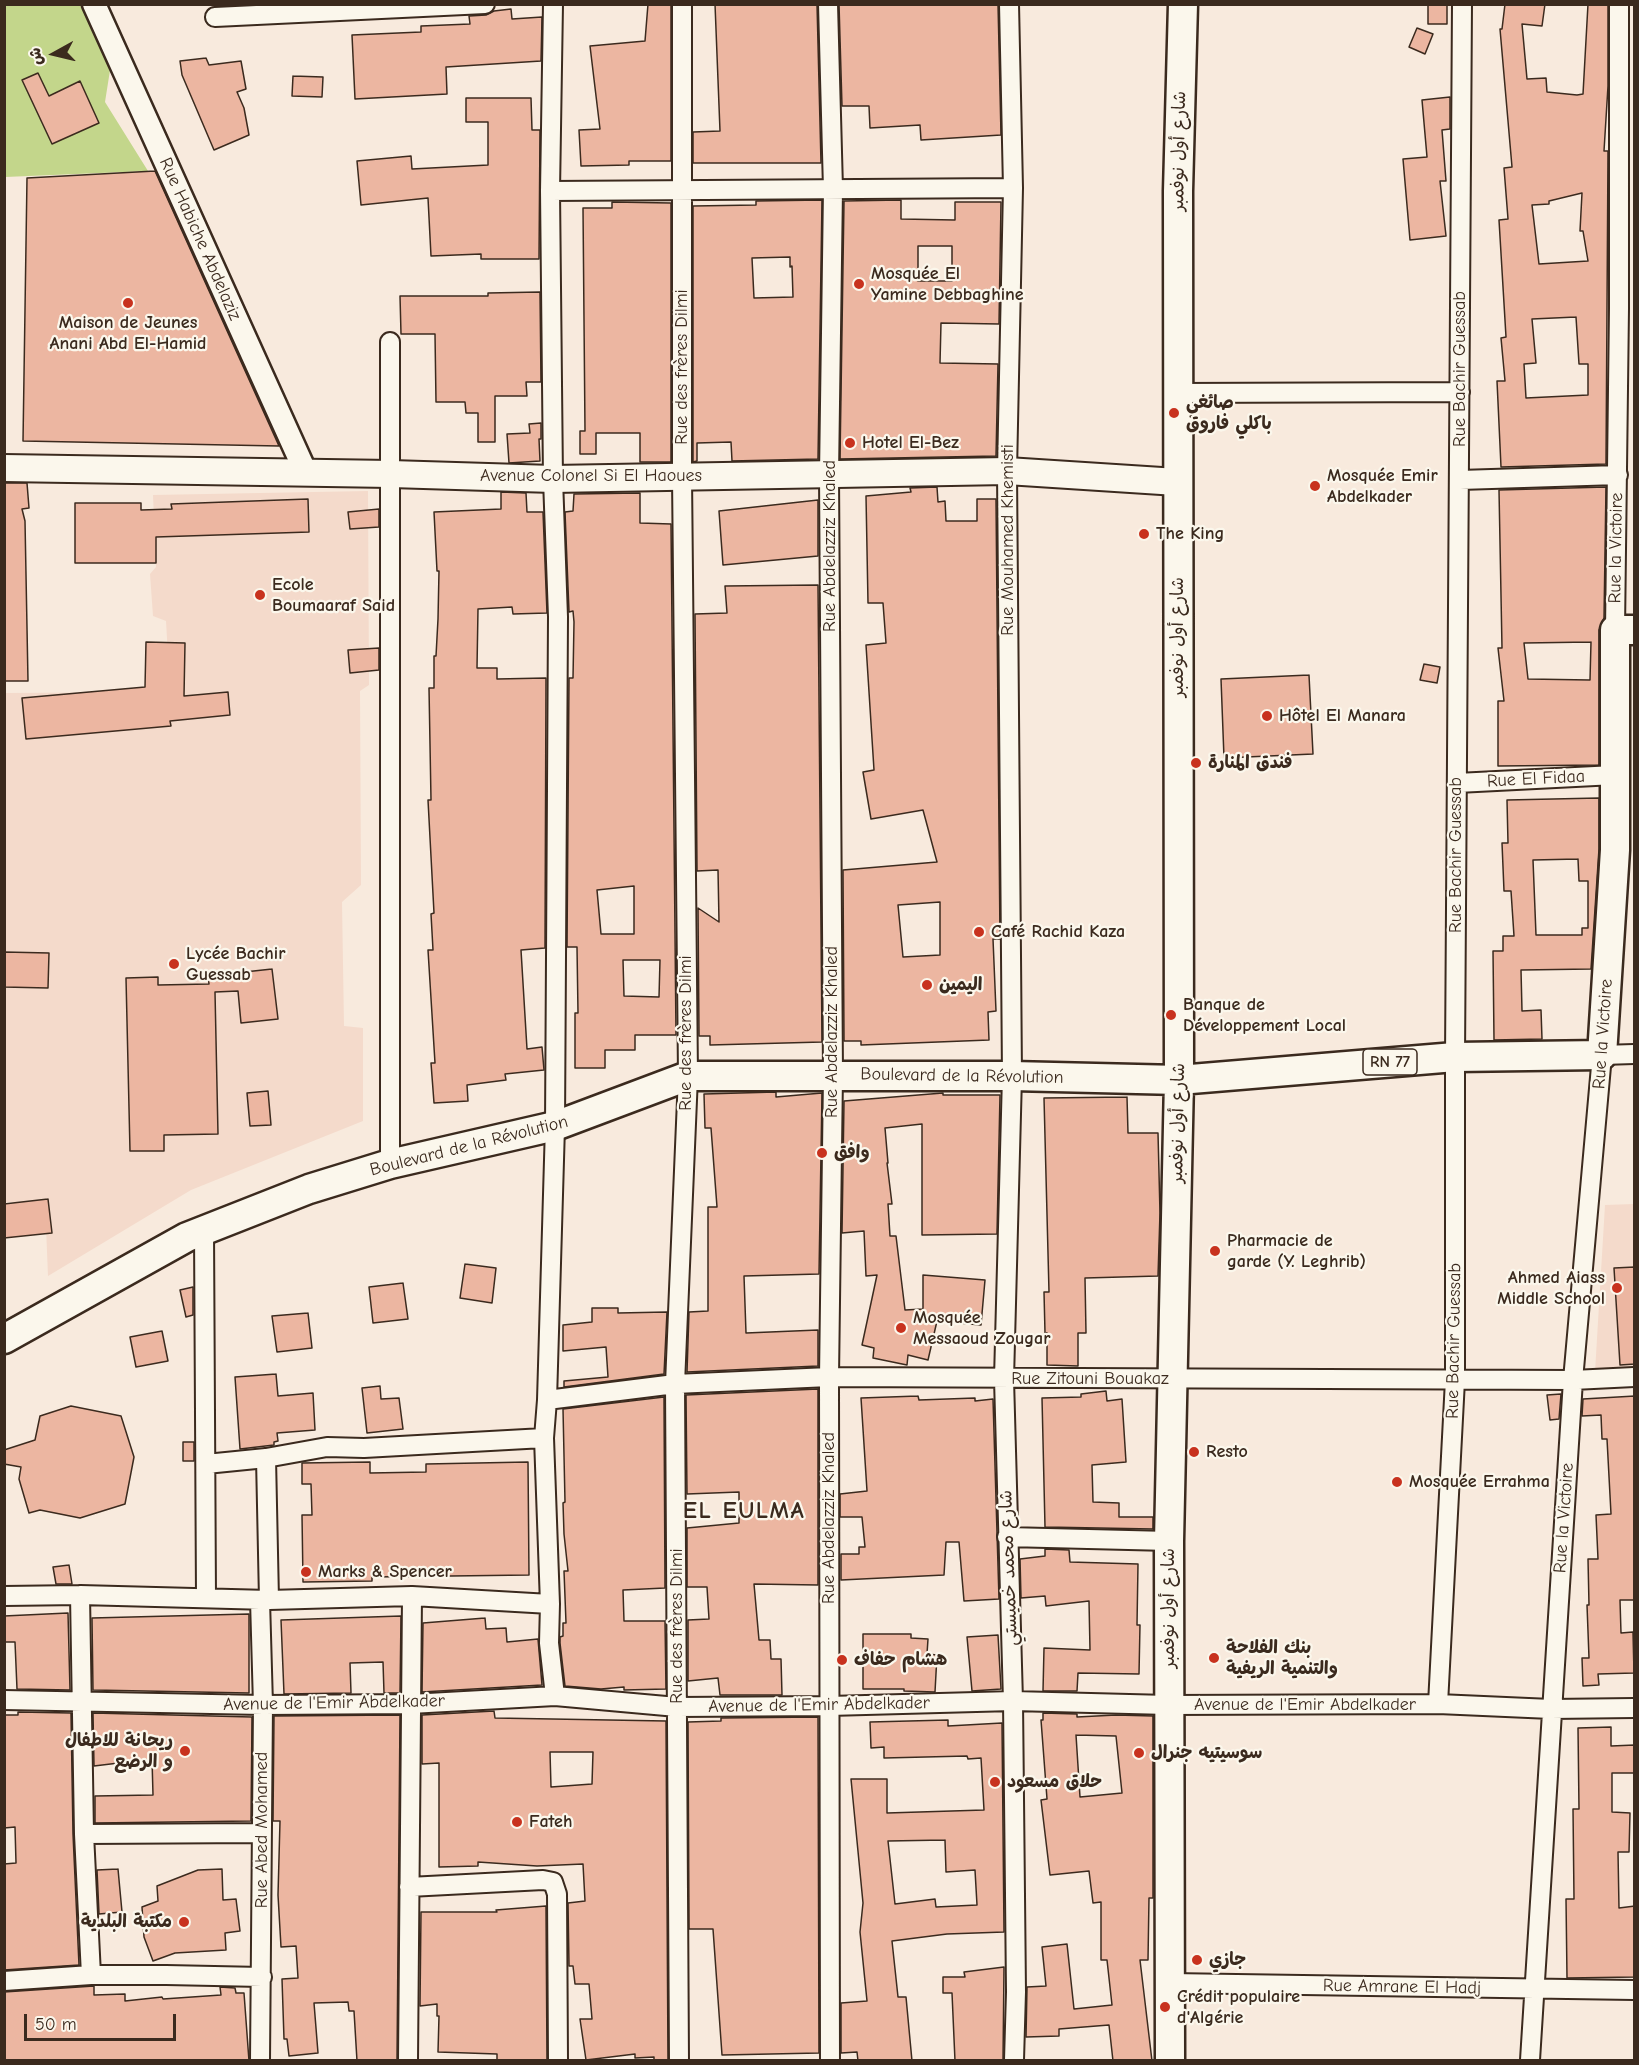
<!DOCTYPE html>
<meta charset="utf-8">
<style>
body{margin:0}
#map{position:relative;width:1639px;height:2065px;overflow:hidden;background:#f8eadd;font-family:"Comic Neue","Playpen Sans Arabic",sans-serif}
canvas{display:block}
.frame{position:absolute;inset:0;border:6px solid #3b2a1e;pointer-events:none}
.north{position:absolute;left:24px;top:24px;width:60px;height:60px;-webkit-text-stroke:4px #fbf7ec;paint-order:stroke;rotate:262deg;font-size:16px;font-weight:700;line-height:24px;text-align:center;color:#3b2a1e}
.north::after{content:'';display:block;margin:auto;width:21px;height:27px;background:#3b2a1e;clip-path:polygon(50% 0,100% 100%,50% 72%,0 100%)}
.scale{position:absolute;left:24px;top:2014px;width:152px;height:27px;box-sizing:border-box;border:3px solid #3b2a1e;border-top:0;padding-left:8px;font-size:18px;line-height:21px;white-space:nowrap;color:#3b2a1e;-webkit-text-stroke:4px #fbf7ec;paint-order:stroke}
</style>
<div id="map">
<canvas width="1639" height="2065"></canvas>
<div class="frame"></div>
<div class="north">ش</div>
<div class="scale">50 m</div>
</div>
<script>
const c = document.querySelector('canvas').getContext('2d');
c.lineJoin = 'round';
function fillPath(path, color) { c.fillStyle = color; c.fill(path, 'evenodd'); }
const toPath = rows => new Path2D(rows.map(r => 'M' + r).join(''));
function stroke(path, color, width, dash) { c.strokeStyle = color; c.lineWidth = width; c.lineCap = dash ? 'butt' : 'round'; c.setLineDash(dash || []); c.stroke(path); }
function write(font, color, halo, rows, align = 'center') {
  c.font = font + ' "Comic Neue","Playpen Sans Arabic",sans-serif'; c.lineWidth = 4.5; c.setLineDash([]); c.textBaseline = 'middle'; c.strokeStyle = halo; c.fillStyle = color; for (const [text, x, y, turn = 0] of rows) {
    c.save(); c.translate(x, y); c.rotate((+turn || 0) * Math.PI / 180); c.textAlign = isNaN(turn) ? turn : align; if (halo) c.strokeText(text, 0, 0); c.fillText(text, 0, 0); c.restore();
  }
}
fillPath(toPath([
 [368,491,369,685,360,691,361,885,342,902,344,1026,363,1028,363,1121,191,1190,48,1276,45,1202,5,1202,4,693,170,692,166,621,153,616,150,574,156,567,153,495],
 [1634,1204,1634,1371,1595,1372,1605,1205]
]), '#f4dacb');
fillPath(toPath([
 [4,5,80,5,111,64,105,102,148,171,5,177]
]), '#c3d68b');
const building = toPath([
 [648,4,671,4,671,161,629,161,629,165,581,166,579,130,600,129,590,46,645,41,648,4],
 [715,4,817,4,821,163,693,163,693,132,720,131,715,4],
 [839,4,998,4,1001,135,921,140,920,125,870,128,869,106,842,106,839,4],
 [1428,4,1447,4,1447,24,1428,24,1428,4],
 [1505,4,1545,4,1542,26,1522,24,1527,79,1546,78,1547,92,1577,95,1583,94,1588,4,1608,4,1608,86,1604,151,1608,151,1606,464,1501,467,1497,381,1505,381,1501,338,1506,337,1499,220,1508,219,1504,168,1512,167,1500,29,1502,29,1505,4],
 [1582,193,1580,231,1583,231,1588,261,1539,264,1532,205,1549,204,1549,201,1582,193],
 [1576,317,1579,364,1588,364,1588,395,1526,398,1524,364,1536,363,1532,319,1576,317],
 [511,9,512,19,542,17,541,61,446,67,447,94,355,99,352,35,421,32,421,26,470,24,469,16,486,15,494,11,511,9],
 [1417,28,1433,34,1425,54,1409,47,1417,28],
 [206,58,209,65,241,61,246,89,237,92,244,108,249,135,214,150,182,75,180,61,206,58],
 [38,73,49,96,80,81,99,123,52,144,22,80,38,73],
 [293,76,323,77,322,97,292,96,293,76],
 [1450,97,1450,129,1442,130,1446,181,1440,181,1446,236,1410,240,1403,159,1427,157,1422,100,1450,97],
 [466,98,531,98,532,130,540,130,539,259,481,259,481,254,431,256,428,198,361,205,357,161,411,156,412,169,488,165,488,122,466,122,466,98],
 [155,171,279,446,23,441,27,178,155,171],
 [822,200,818,459,732,461,731,442,697,443,697,461,693,462,693,206,756,205,756,201,822,200],
 [790,257,790,267,792,266,793,297,754,298,752,258,790,257],
 [901,200,901,219,955,220,955,202,1001,202,999,324,941,323,940,363,998,364,996,456,840,459,844,201,901,200],
 [918,246,952,246,952,281,918,281,918,246],
 [612,202,671,203,671,462,640,462,640,433,596,433,596,454,580,454,580,431,585,431,583,208,612,208,612,202],
 [540,292,541,382,526,382,527,396,495,396,495,442,478,442,478,413,466,413,465,402,436,402,435,334,401,334,400,296,488,296,488,293,540,292],
 [541,423,541,439,539,439,540,461,509,463,507,434,530,433,529,424,541,423],
 [4,483,27,483,29,508,22,509,25,521,28,681,4,681,4,483],
 [937,487,938,502,945,501,946,521,977,521,977,499,996,499,1000,939,993,939,996,1011,988,1012,989,1040,861,1045,861,1041,844,1041,843,870,937,862,923,810,871,819,863,772,874,770,866,645,886,643,883,603,868,603,866,496,911,492,910,488,937,487],
 [940,902,940,955,903,957,898,905,940,902],
 [1606,487,1604,618,1599,630,1599,765,1498,766,1498,701,1504,701,1498,648,1502,648,1499,490,1606,487],
 [1591,642,1590,680,1528,679,1524,643,1591,642],
 [501,492,526,493,527,512,543,512,547,613,513,614,512,607,478,609,477,668,497,668,497,679,546,678,545,948,521,950,527,1049,542,1047,544,1070,505,1074,506,1080,467,1085,468,1101,434,1103,431,1063,435,1063,428,950,433,950,431,914,434,913,428,800,431,800,429,688,434,688,434,656,436,656,438,619,439,571,437,571,434,512,501,509,501,492],
 [640,493,640,523,671,524,676,1035,635,1035,635,1050,605,1050,605,1068,575,1068,575,1013,578,1013,577,947,567,947,569,678,573,678,574,622,573,611,569,612,565,512,573,511,574,494,640,493],
 [634,886,634,934,601,934,597,890,634,886],
 [623,960,660,960,659,997,624,996,623,960],
 [308,499,309,532,156,537,156,563,75,563,75,503,141,503,141,510,172,509,171,504,308,499],
 [818,500,818,556,723,565,719,511,818,500],
 [379,509,379,527,350,529,348,512,379,509],
 [818,585,822,1042,710,1045,710,1036,699,1036,698,908,719,922,718,870,697,871,695,614,727,613,725,586,818,585],
 [146,642,185,643,184,696,228,692,230,715,170,721,171,726,26,739,22,698,145,687,146,642],
 [379,648,379,670,350,673,348,650,379,648],
 [1424,664,1440,667,1437,683,1420,680,1424,664],
 [1309,675,1313,754,1224,758,1221,679,1309,675],
 [1599,798,1599,849,1591,969,1521,970,1522,1011,1541,1010,1542,1039,1494,1040,1493,951,1503,951,1503,936,1514,936,1511,891,1504,891,1502,843,1508,843,1507,800,1599,798],
 [1578,859,1579,881,1588,881,1588,928,1582,928,1582,935,1536,935,1533,860,1578,859],
 [4,952,49,953,48,988,4,987,4,952],
 [272,969,278,1019,241,1023,238,991,215,992,218,1134,164,1135,164,1151,130,1151,126,978,158,977,158,985,209,984,208,976,272,969],
 [268,1091,271,1125,250,1126,247,1093,268,1091],
 [776,1092,776,1097,822,1093,819,1274,744,1276,746,1333,818,1330,818,1366,687,1372,689,1312,708,1311,708,1207,717,1207,711,1128,705,1128,704,1094,776,1092],
 [943,1093,943,1095,1000,1095,997,1234,922,1235,922,1124,885,1128,888,1163,887,1163,892,1204,888,1204,890,1236,896,1236,905,1310,923,1309,923,1275,985,1280,981,1325,937,1321,928,1360,908,1355,907,1365,873,1358,874,1348,862,1345,877,1275,866,1276,864,1231,842,1233,844,1101,943,1093],
 [1127,1097,1128,1133,1158,1133,1160,1213,1158,1276,1085,1278,1086,1333,1078,1333,1078,1366,1047,1365,1047,1333,1045,1333,1044,1292,1049,1292,1044,1098,1127,1097],
 [48,1199,52,1233,4,1238,4,1204,48,1199],
 [465,1264,496,1268,492,1303,460,1298,465,1264],
 [1635,1267,1635,1364,1620,1365,1614,1268,1635,1267],
 [403,1283,408,1319,373,1323,369,1287,403,1283],
 [193,1287,193,1315,186,1317,180,1290,193,1287],
 [592,1308,618,1308,618,1313,667,1312,664,1374,564,1387,564,1381,608,1377,606,1347,563,1351,563,1325,592,1322,592,1308],
 [308,1313,312,1348,277,1352,272,1316,308,1313],
 [162,1331,168,1361,136,1367,130,1337,162,1331],
 [276,1374,278,1396,313,1393,315,1430,277,1433,278,1441,274,1442,274,1445,240,1449,235,1377,276,1374],
 [380,1386,381,1399,399,1398,403,1429,367,1433,362,1388,380,1386],
 [818,1389,818,1585,754,1584,759,1640,770,1640,771,1659,781,1659,782,1695,720,1695,718,1678,688,1681,688,1620,709,1619,707,1587,687,1587,687,1528,739,1523,739,1492,687,1494,686,1395,818,1389],
 [1106,1391,1107,1401,1122,1399,1126,1462,1092,1465,1093,1502,1119,1503,1119,1517,1153,1517,1153,1529,1045,1527,1042,1398,1081,1397,1081,1394,1106,1391],
 [1561,1394,1559,1419,1550,1420,1547,1395,1561,1394],
 [918,1396,919,1400,975,1398,975,1401,993,1399,999,1599,964,1601,959,1542,946,1542,944,1575,841,1580,841,1554,859,1554,859,1547,865,1547,862,1517,840,1517,840,1494,867,1491,861,1398,918,1396],
 [1635,1396,1635,1600,1620,1600,1621,1633,1633,1632,1634,1673,1598,1674,1599,1685,1583,1686,1582,1658,1589,1658,1587,1605,1589,1605,1588,1559,1598,1559,1596,1515,1611,1514,1607,1439,1602,1439,1601,1415,1582,1416,1583,1399,1635,1396],
 [664,1397,665,1588,623,1590,624,1621,665,1621,666,1689,624,1690,624,1687,601,1689,565,1686,560,1643,560,1637,563,1636,563,1623,566,1623,564,1571,568,1571,564,1534,563,1503,565,1502,563,1409,664,1397],
 [71,1406,121,1416,134,1457,125,1504,80,1518,40,1510,29,1513,19,1479,21,1467,4,1464,4,1450,35,1440,40,1416,71,1406],
 [183,1442,194,1442,194,1461,183,1461,183,1442],
 [370,1462,370,1473,426,1472,426,1464,528,1462,529,1575,372,1577,372,1581,303,1582,302,1515,312,1515,311,1484,302,1484,302,1463,370,1462],
 [1045,1549,1069,1550,1070,1562,1138,1564,1137,1625,1140,1625,1139,1674,1078,1673,1077,1691,1043,1691,1044,1648,1090,1650,1089,1601,1046,1606,1045,1596,1021,1598,1020,1559,1045,1556,1045,1549],
 [69,1565,72,1584,56,1584,53,1567,69,1565],
 [68,1613,70,1690,17,1689,15,1642,4,1642,4,1616,68,1613],
 [249,1614,249,1693,93,1690,92,1618,249,1614],
 [401,1616,400,1693,384,1693,383,1662,350,1663,351,1693,284,1694,281,1620,401,1616],
 [485,1618,486,1629,506,1628,507,1642,538,1639,542,1685,422,1692,423,1623,485,1618],
 [863,1634,911,1634,911,1638,928,1639,927,1654,937,1655,935,1692,904,1691,904,1689,863,1689,863,1634],
 [998,1635,1001,1689,972,1691,967,1637,998,1635],
 [494,1711,495,1718,666,1721,668,2061,654,2061,654,2057,635,2058,635,2054,586,2060,580,2019,592,2019,589,1984,575,1984,573,1966,569,1966,568,1903,585,1901,583,1864,537,1866,478,1862,478,1866,439,1867,439,1763,422,1764,422,1715,494,1711],
 [550,1752,593,1752,592,1784,551,1787,550,1752],
 [18,1712,71,1713,73,1834,79,1965,4,1970,4,1864,16,1863,15,1827,4,1828,4,1715,18,1715,18,1712],
 [93,1713,252,1717,251,1821,95,1823,95,1796,153,1795,152,1759,94,1766,93,1713],
 [1043,1713,1077,1714,1077,1717,1116,1715,1153,1716,1153,1898,1149,1898,1148,1960,1140,1960,1152,2061,1113,2061,1109,2025,1059,2029,1059,2036,1026,2037,1027,1987,1046,1986,1042,1947,1067,1944,1074,2009,1112,2005,1107,1960,1101,1960,1101,1902,1093,1903,1089,1871,1050,1875,1041,1800,1047,1799,1041,1720,1043,1720,1043,1713],
 [1076,1735,1116,1736,1122,1793,1080,1797,1076,1735],
 [400,1715,397,2061,357,2061,354,2011,349,2011,348,2002,314,2003,318,2053,289,2056,287,2039,284,2039,282,1979,298,1978,296,1946,281,1947,278,1895,280,1821,273,1821,274,1716,400,1715],
 [818,1717,819,2053,722,2055,713,1929,689,1929,688,1722,721,1721,721,1718,818,1717],
 [948,1720,948,1726,1002,1723,1004,1932,947,1934,892,1941,898,1997,906,1997,912,2061,858,2061,857,2052,841,2053,841,2003,867,2001,860,1932,863,1903,851,1779,887,1779,887,1813,984,1810,981,1758,968,1759,967,1756,884,1758,884,1747,871,1748,870,1722,948,1720],
 [945,1840,946,1872,975,1870,977,1905,936,1907,935,1899,895,1904,888,1841,945,1840],
 [1611,1727,1611,1746,1635,1745,1635,1773,1612,1773,1612,1812,1630,1813,1629,1852,1618,1852,1619,1908,1635,1906,1635,1977,1567,1978,1566,1899,1574,1899,1573,1809,1579,1809,1578,1728,1611,1727],
 [118,1869,122,1912,99,1914,97,1870,118,1869],
 [222,1869,223,1900,236,1899,240,1931,225,1933,226,1950,175,1953,153,1961,144,1937,142,1907,158,1901,157,1886,198,1870,222,1869],
 [546,1906,547,2061,497,2061,497,2054,438,2052,439,2016,437,2016,437,2004,420,2006,421,1912,497,1912,496,1910,546,1906],
 [1004,1967,1003,2061,955,2061,952,1993,943,1993,943,1977,965,1977,964,1972,1004,1967],
 [94,1986,94,1995,125,1994,125,2001,162,1997,163,1999,221,1995,220,1987,235,1988,236,1993,244,1993,249,2061,4,2061,4,1992,94,1986]
]);
fillPath(building, '#ecb6a1');
stroke(building, '#3b2a1e', 1.5);
const minor = toPath([
 [553,4,550,191,553,479,558,617,555,1126,547,1400,544,1438,550,1604,549,1643,555,1696],
 [828,4,833,189,829,475,833,1075,829,1377,830,2060],
 [1009,4,1013,188,1007,471,1012,1076,1004,1379,1013,1701,1016,1992,1014,2060],
 [215,17,485,4],
 [550,191,1013,188],
 [1177,393,1460,392],
 [1460,480,1618,475],
 [1615,630,1619,308,1619,4],
 [1457,783,1615,775],
 [390,1164,390,342],
 [204,1230,206,1598],
 [547,1400,675,1384,829,1377,1573,1380,1634,1377],
 [266,1458,269,1600],
 [206,1464,266,1458,327,1447,364,1448,544,1438],
 [1007,1537,1169,1541],
 [80,1595,84,1834,91,1975],
 [4,1596,80,1595,269,1600,412,1596,550,1604],
 [260,1600,263,1705,260,2060],
 [4,1700,263,1705,410,1704,555,1696,677,1707,829,1706,1013,1701,1168,1705,1438,1704,1551,1709,1634,1708],
 [1438,1704,1455,1380,1455,1057,1462,4],
 [84,1834,261,1833],
 [409,1887,543,1880,553,1882,557,1894,558,2060],
 [4,1981,91,1975,166,1975,262,1977],
 [1170,1983,1634,1990],
 [408,2060,412,1596],
 [679,2060,675,1384,688,1076,682,476,682,4],
 [1530,2060,1573,1380,1602,1055,1634,1054]
]);
const tertiary = toPath([
 [94,4,306,473]
]);
const secondary = toPath([
 [4,468,391,474,553,479,1007,471,1177,482]
]);
const primary = toPath([
 [4,1339,187,1237,309,1189,390,1164,555,1126,688,1076,1012,1076,1179,1080,1455,1057,1602,1055,1615,850,1615,630,1634,630],
 [1170,2060,1169,1541,1179,1080,1178,191,1183,4]
]);
stroke(minor, '#3b2a1e', 22);
stroke(tertiary, '#3b2a1e', 27);
stroke(secondary, '#3b2a1e', 30);
stroke(primary, '#3b2a1e', 33);
stroke(minor, '#fbf7ec', 18);
stroke(tertiary, '#fbf7ec', 22);
stroke(secondary, '#fbf7ec', 26);
stroke(primary, '#fbf7ec', 28);
for (const [x, y, r, color] of [
 [859,284,6,"#c8321e"],
 [128,303,6,"#c8321e"],
 [1174,413,6,"#c8321e"],
 [850,443,6,"#c8321e"],
 [1315,486,6,"#c8321e"],
 [1144,534,6,"#c8321e"],
 [260,595,6,"#c8321e"],
 [1267,716,6,"#c8321e"],
 [1196,763,6,"#c8321e"],
 [979,932,6,"#c8321e"],
 [174,964,6,"#c8321e"],
 [927,985,6,"#c8321e"],
 [1171,1015,6,"#c8321e"],
 [822,1153,6,"#c8321e"],
 [1215,1251,6,"#c8321e"],
 [1617,1288,6,"#c8321e"],
 [901,1328,6,"#c8321e"],
 [1194,1452,6,"#c8321e"],
 [1397,1482,6,"#c8321e"],
 [306,1572,6,"#c8321e"],
 [1214,1658,6,"#c8321e"],
 [842,1660,6,"#c8321e"],
 [185,1751,6,"#c8321e"],
 [1139,1753,6,"#c8321e"],
 [995,1782,6,"#c8321e"],
 [517,1822,6,"#c8321e"],
 [184,1922,6,"#c8321e"],
 [1197,1960,6,"#c8321e"],
 [1165,2007,6,"#c8321e"]
]) { const dot = new Path2D(); dot.arc(x, y, r, 0, 2 * Math.PI); c.fillStyle = color; c.fill(dot); stroke(dot, '#fbf7ec', 2); }
for (const [x, y, w] of [
 [1390,1062,54]
]) { const box = new Path2D(); box.roundRect(x - w / 2, y - 13, w, 26, 4.5); c.fillStyle = '#fbf7ec'; c.fill(box); stroke(box, '#3b2a1e', 1.5); }
write('bold 16px', '#3b2a1e', null, [
 ["RN 77",1390,1062]
]);
write('18px', '#3b2a1e', '#fbf7ec', [
 ["شارع أول نوفمبر",1179,151,-89],
 ["Rue Habiche Abdelaziz",200,239,66],
 ["Rue des frères Dilmi",682,367,-90],
 ["Rue Bachir Guessab",1460,369,-90],
 ["Avenue Colonel Si El Haoues",591,476],
 ["Rue Mouhamed Khemisti",1008,540,-90],
 ["Rue Abdelazziz Khaled",830,546,-90],
 ["Rue la Victoire",1616,548,-89],
 ["شارع أول نوفمبر",1178,637,-90],
 ["Rue El Fidaa",1536,779,-3],
 ["Rue Bachir Guessab",1456,855,-90],
 ["Rue Abdelazziz Khaled",832,1032,-90],
 ["Rue des frères Dilmi",686,1033,-90],
 ["Rue la Victoire",1603,1034,-86],
 ["Boulevard de la Révolution",962,1076,1],
 ["شارع أول نوفمبر",1178,1123,-89],
 ["Boulevard de la Révolution",469,1146,-14],
 ["Rue Bachir Guessab",1454,1341,-89],
 ["Rue Zitouni Bouakaz",1090,1379],
 ["Rue Abdelazziz Khaled",829,1518,-90],
 ["Rue la Victoire",1564,1518,-86],
 ["شارع محمد خميستي",1009,1568,-92],
 ["شارع أول نوفمبر",1169,1608,-90],
 ["Rue des frères Dilmi",677,1626,-90],
 ["Avenue de l'Emir Abdelkader",334,1703,-1],
 ["Avenue de l'Emir Abdelkader",819,1705,-1],
 ["Avenue de l'Emir Abdelkader",1305,1705],
 ["Rue Abed Mohamed",262,1830,-90],
 ["Rue Amrane El Hadj",1402,1987,1]
]);
write('bold 18px', '#3b2a1e', '#fbf7ec', [
 ["Mosquée El",871,274],
 ["Yamine Debbaghine",871,295],
 ["Maison de Jeunes",128,323,"center"],
 ["Anani Abd El-Hamid",128,344,"center"],
 ["صائغي",1186,403],
 ["باكلي فاروق",1186,424],
 ["Hotel El-Bez",862,443],
 ["Mosquée Emir",1327,476],
 ["Abdelkader",1327,497],
 ["The King",1156,534],
 ["Ecole",272,585],
 ["Boumaaraf Said",272,606],
 ["Hôtel El Manara",1279,716],
 ["فندق المنارة",1208,763],
 ["Café Rachid Kaza",991,932],
 ["Lycée Bachir",186,954],
 ["Guessab",186,975],
 ["اليمين",939,985],
 ["Banque de",1183,1005],
 ["Développement Local",1183,1026],
 ["وافق",834,1153],
 ["Pharmacie de",1227,1241],
 ["garde (Y. Leghrib)",1227,1262],
 ["Ahmed Aiass",1605,1278,"right"],
 ["Middle School",1605,1299,"right"],
 ["Mosquée",913,1318],
 ["Messaoud Zougar",913,1339],
 ["Resto",1206,1452],
 ["Mosquée Errahma",1409,1482],
 ["Marks & Spencer",318,1572],
 ["بنك الفلاحة",1226,1648],
 ["والتنمية الريفية",1226,1669],
 ["هشام حفاف",854,1660],
 ["ريحانة للاطفال",173,1741,"right"],
 ["و الرضع",173,1762,"right"],
 ["سوسيتيه جنرال",1151,1753],
 ["حلاق مسعود",1007,1782],
 ["Fateh",529,1822],
 ["مكتبة البلدية",172,1922,"right"],
 ["جازي",1209,1960],
 ["Crédit populaire",1177,1997],
 ["d'Algérie",1177,2018]
], 'left');
c.letterSpacing = '1.5px';
write('bold 24px', '#3b2a1e', '#fbf7ec', [
 ["EL EULMA",744,1511]
]);
c.letterSpacing = '0px';
</script>
